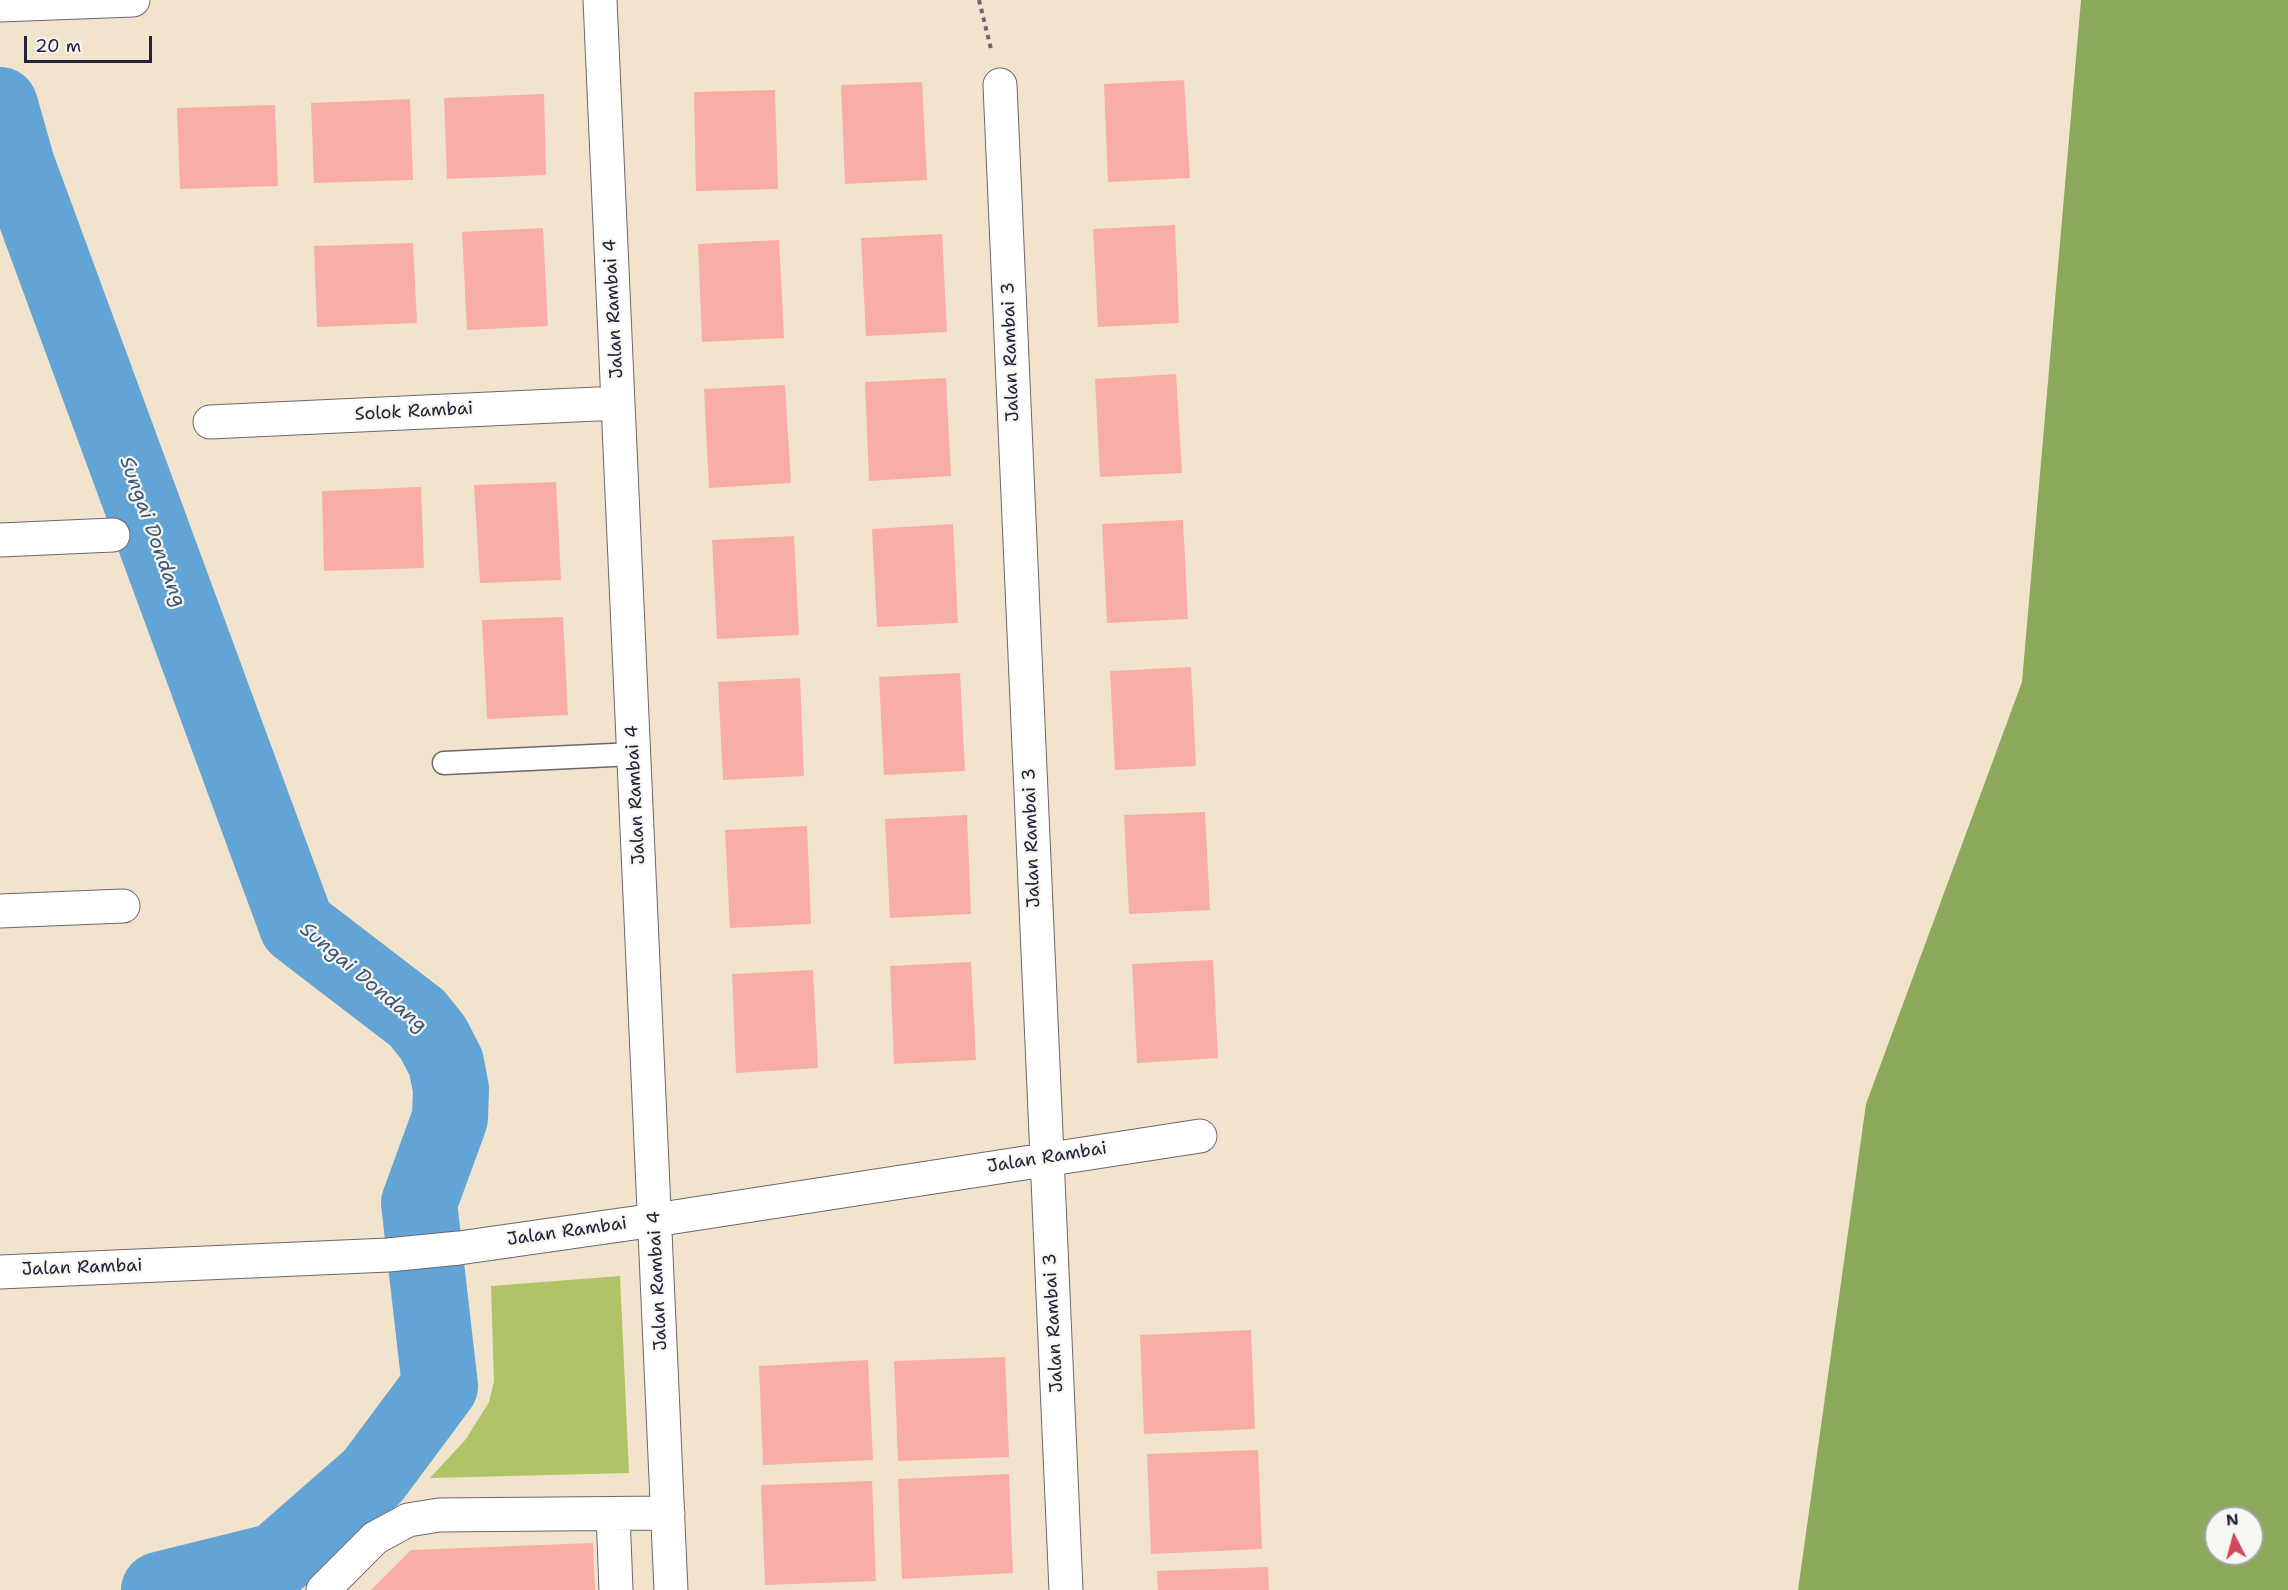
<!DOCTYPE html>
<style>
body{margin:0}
#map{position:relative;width:2288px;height:1590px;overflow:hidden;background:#f2e4cc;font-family:"Shantell Sans",sans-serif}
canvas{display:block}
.north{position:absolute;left:2204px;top:1506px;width:60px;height:60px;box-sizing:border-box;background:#f6f6f2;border:2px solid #a1a1a9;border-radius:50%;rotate:354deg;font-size:16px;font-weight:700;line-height:24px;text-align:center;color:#22223b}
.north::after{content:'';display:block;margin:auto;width:21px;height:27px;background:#d1495b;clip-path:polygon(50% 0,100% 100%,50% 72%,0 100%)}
.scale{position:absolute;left:24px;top:36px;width:128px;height:27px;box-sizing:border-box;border:3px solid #22223b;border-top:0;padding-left:8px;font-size:18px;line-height:21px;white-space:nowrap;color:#22223b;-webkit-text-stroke:4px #f6f6f2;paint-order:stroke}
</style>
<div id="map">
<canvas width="2288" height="1590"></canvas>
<div class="north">N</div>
<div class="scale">20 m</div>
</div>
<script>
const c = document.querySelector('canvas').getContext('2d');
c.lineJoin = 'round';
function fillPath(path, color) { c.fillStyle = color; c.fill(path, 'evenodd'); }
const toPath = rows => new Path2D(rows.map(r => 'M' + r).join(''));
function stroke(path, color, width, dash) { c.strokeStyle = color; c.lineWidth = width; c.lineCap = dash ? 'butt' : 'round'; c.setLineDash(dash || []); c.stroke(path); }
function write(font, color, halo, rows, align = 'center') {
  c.font = font + ' "Shantell Sans",sans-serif'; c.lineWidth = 4.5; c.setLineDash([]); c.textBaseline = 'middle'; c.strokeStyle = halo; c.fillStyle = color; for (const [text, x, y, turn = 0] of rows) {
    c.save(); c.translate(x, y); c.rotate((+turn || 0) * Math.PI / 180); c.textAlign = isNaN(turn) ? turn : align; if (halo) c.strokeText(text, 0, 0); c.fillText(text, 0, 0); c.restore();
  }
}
fillPath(toPath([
 [620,1276,629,1473,430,1478,466,1439,489,1402,494,1381,491,1286]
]), '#b0c366');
fillPath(toPath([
 [2081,0,2288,0,2288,1590,1798,1590,1866,1104,2022,682],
 [2216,1518,2252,1518,2252,1554,2216,1554]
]), '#8ca95b');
stroke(toPath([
 [0,105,17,165,297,926,417,1018,433,1038,446,1063,451,1089,450,1118,419,1203,440,1386,373,1476,276,1561,159,1590]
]), '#63a4d6', 76);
fillPath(toPath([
 [1184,80,1190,178,1108,182,1104,84],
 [922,82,927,180,845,184,841,85],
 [775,90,778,189,696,191,694,92],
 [544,94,546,175,447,179,444,98],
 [410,99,413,180,314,183,311,103],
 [275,105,278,186,180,189,177,108],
 [1175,225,1179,323,1098,327,1093,229],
 [543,228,548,326,467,330,462,232],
 [942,234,947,332,866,336,861,238],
 [779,240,784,338,702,342,698,244],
 [413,243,417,323,317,327,314,246],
 [1176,374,1182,473,1100,477,1095,379],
 [946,378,951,476,869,481,865,382],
 [785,385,791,483,709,488,704,389],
 [556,482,561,580,480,583,474,485],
 [421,487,424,568,324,571,322,491],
 [1183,520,1188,619,1107,623,1102,524],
 [953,524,958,623,877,627,872,529],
 [794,536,799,635,717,639,712,540],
 [563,617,568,715,487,719,482,620],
 [1191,667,1196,766,1115,770,1110,671],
 [960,673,965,771,884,775,879,677],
 [800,678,804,776,723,780,718,682],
 [1205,812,1210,910,1129,914,1124,815],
 [967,815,971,914,890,918,885,819],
 [807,826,811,924,730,928,725,830],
 [1213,960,1218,1058,1137,1063,1132,964],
 [971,962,976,1060,894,1064,890,966],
 [813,970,818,1068,736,1073,732,974],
 [1251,1330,1255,1429,1144,1434,1140,1335],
 [1005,1357,1009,1457,898,1461,894,1361],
 [868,1360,873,1460,763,1465,759,1366],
 [1258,1450,1262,1549,1151,1554,1147,1454],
 [1009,1474,1013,1573,902,1579,898,1479],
 [872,1481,876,1581,765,1585,761,1485],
 [593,1543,595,1590,371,1590,411,1550],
 [1268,1567,1269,1590,1158,1590,1157,1571]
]), '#f8aea7');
const lane = toPath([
 [444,763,634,754]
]);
const street = toPath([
 [600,0,671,1590],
 [0,5,133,0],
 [1000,85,1066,1590],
 [210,422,618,403],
 [0,540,113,535],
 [0,911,123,906],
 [0,1272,388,1255,459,1248,655,1220,1200,1136],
 [613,1514,616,1590],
 [323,1590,375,1538,408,1520,439,1515,668,1513]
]);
stroke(lane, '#6b666e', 25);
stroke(street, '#6b666e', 35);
stroke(toPath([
 [979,0,991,49]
]), '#6b666e', 4, [4.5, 4.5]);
stroke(lane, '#fff', 22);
stroke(street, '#fff', 33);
write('18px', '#22223b', '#f6f6f2', [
 ["Jalan Rambai 4",614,309,-93],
 ["Jalan Rambai 3",1011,352,-92],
 ["Solok Rambai",414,412,-3],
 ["Jalan Rambai 4",636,795,-93],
 ["Jalan Rambai 3",1032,838,-92],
 ["Jalan Rambai",1047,1158,-9],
 ["Jalan Rambai",567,1232,-8],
 ["Jalan Rambai",82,1268,-2],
 ["Jalan Rambai 4",658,1281,-93],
 ["Jalan Rambai 3",1054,1323,-93]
]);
write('italic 20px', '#3c5679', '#f6f6f2', [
 ["Sungai Dondang",152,532,70],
 ["Sungai Dondang",363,978,40]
]);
</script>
